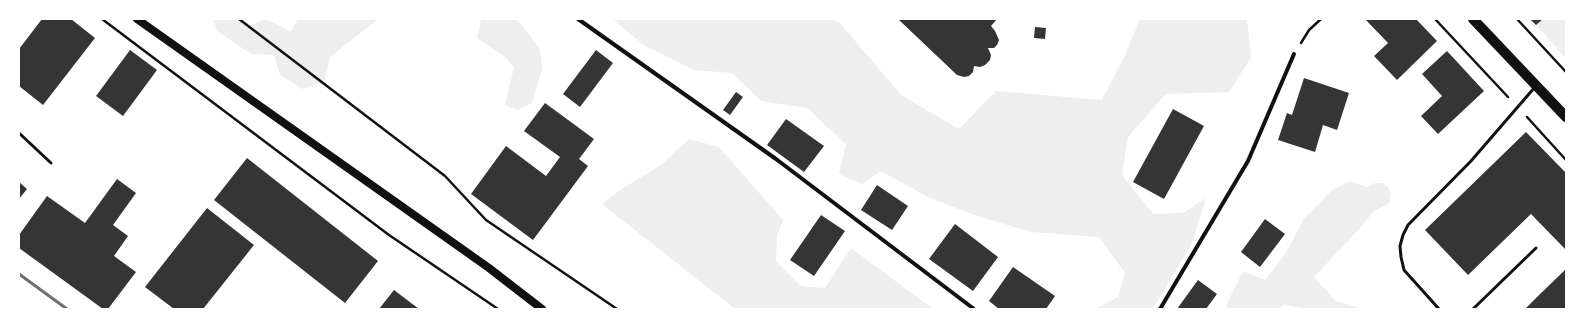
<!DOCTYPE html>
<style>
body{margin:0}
#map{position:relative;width:1585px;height:328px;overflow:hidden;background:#fff;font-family:Arial,sans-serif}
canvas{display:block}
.frame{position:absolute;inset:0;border:20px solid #fff;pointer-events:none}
</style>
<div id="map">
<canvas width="1585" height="328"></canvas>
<div class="frame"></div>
</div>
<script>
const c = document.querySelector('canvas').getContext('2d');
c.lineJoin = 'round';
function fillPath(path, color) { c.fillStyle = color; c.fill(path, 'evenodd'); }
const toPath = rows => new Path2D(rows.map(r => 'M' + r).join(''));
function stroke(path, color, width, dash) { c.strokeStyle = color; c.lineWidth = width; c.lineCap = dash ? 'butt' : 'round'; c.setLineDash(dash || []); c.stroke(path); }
fillPath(toPath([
 [213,19,237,19,247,27,266,19,291,32,298,19,378,19,330,57,325,80,303,89,280,75,274,55,251,54,217,31],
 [481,19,517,19,540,49,542,69,532,103,518,110,505,105,514,67,505,57,477,38],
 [612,19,830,19,840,23,901,95,959,129,996,91,1102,100,1125,55,1140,19,1247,19,1251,58,1229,92,1166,94,1128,137,1122,175,1153,214,1183,213,1206,198,1192,243,1153,309,1094,309,1118,297,1125,273,1099,237,1031,232,974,215,928,197,881,171,862,184,839,174,846,144,807,108,761,101,732,73,694,70,644,45],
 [1543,19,1566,19,1566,58,1536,25],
 [689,139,719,147,783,220,777,236,776,261,801,286,825,288,851,248,933,309,735,309,602,204,623,188,661,165],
 [1350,181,1367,187,1375,183,1382,183,1388,187,1391,194,1389,203,1373,212,1360,228,1314,277,1336,301,1361,309,1308,309,1284,305,1279,309,1226,309,1230,297,1243,271,1265,280,1284,256,1304,219,1332,190]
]), '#eee');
fillPath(toPath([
 [42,19,71,19,95,38,43,105,19,86,19,49],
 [898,19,997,19,991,26,995,31,999,40,997,45,994,48,988,48,991,55,990,60,985,65,980,67,974,66,973,72,969,76,964,77,957,75],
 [1365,19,1416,19,1437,41,1397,80,1374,56,1388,43],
 [1530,19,1543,19,1536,25],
 [1035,27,1046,28,1045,39,1034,38],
 [130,50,157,70,123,116,96,96],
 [596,50,613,63,580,107,563,94],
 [1447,51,1484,91,1438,134,1421,116,1442,96,1422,74],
 [1304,78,1349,93,1337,130,1323,125,1315,152,1278,140,1287,113,1292,115],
 [736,92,743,97,730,115,723,110],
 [545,103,594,139,579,159,588,166,533,240,471,194,506,146,546,176,560,157,524,131],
 [1173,109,1204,126,1164,199,1133,182],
 [786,119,824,146,804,172,767,145],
 [1526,132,1566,173,1566,250,1531,214,1468,275,1425,230],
 [247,158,378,261,345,303,214,200],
 [117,179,136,193,113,225,128,236,114,256,136,272,108,309,103,309,19,248,19,235,47,196,85,223],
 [19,182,27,189,19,199],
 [877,185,908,206,892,230,861,210],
 [207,208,254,245,203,309,174,309,145,287],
 [821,215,845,231,814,276,790,260],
 [1265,219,1285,234,1260,267,1241,252],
 [955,224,998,257,973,291,929,259],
 [1013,267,1055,296,1046,309,999,309,989,301],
 [1566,269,1566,309,1525,309,1537,297],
 [1198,280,1217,294,1206,309,1177,309],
 [394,290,419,309,379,309]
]), '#353535');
stroke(toPath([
 [102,19,389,235,498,309],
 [239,19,445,176,486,220,617,309],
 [1435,19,1508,97],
 [1517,19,1566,72],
 [1301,43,1309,30,1321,19],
 [1527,117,1566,160]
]), '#111', 2.5);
stroke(toPath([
 [19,133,51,163],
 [1439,309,1404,270,1401,257,1400,246,1403,235,1408,225,1471,161,1535,87],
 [1473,309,1536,248]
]), '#111', 3);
stroke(toPath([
 [578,19,776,159,974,309],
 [1160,309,1248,161,1294,54]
]), '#111', 4);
stroke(toPath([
 [137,19,489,268,542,309]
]), '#111', 8);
stroke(toPath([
 [1473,19,1566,117]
]), '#111', 10);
stroke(toPath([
 [19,274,67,309]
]), '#707070', 3);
</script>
